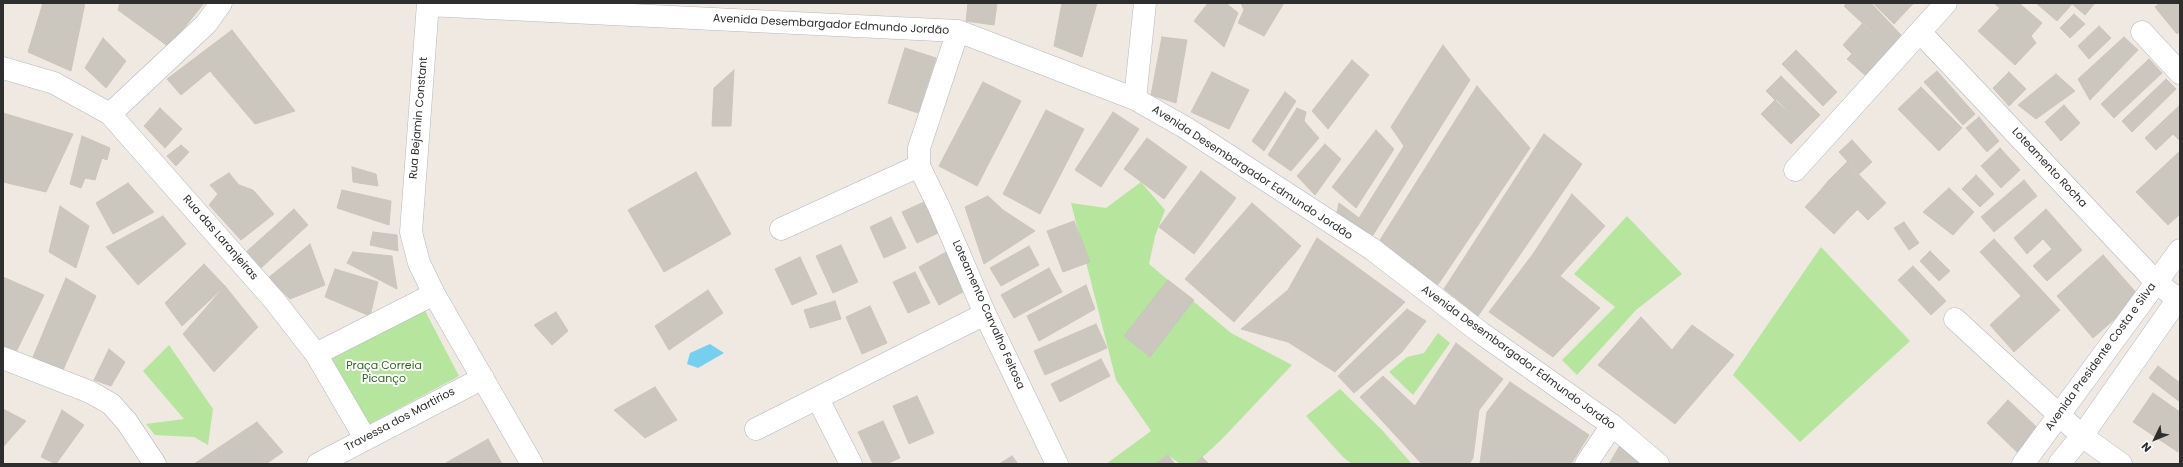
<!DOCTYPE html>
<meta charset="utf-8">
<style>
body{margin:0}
#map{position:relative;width:2183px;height:467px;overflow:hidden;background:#efe9e1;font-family:Poppins,sans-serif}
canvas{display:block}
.frame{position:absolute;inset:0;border:4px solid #2e2e2e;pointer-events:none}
.north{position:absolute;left:2135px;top:419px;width:40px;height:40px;-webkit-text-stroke:3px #fff;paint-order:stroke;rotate:227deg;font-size:11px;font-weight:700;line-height:16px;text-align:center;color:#2e2e2e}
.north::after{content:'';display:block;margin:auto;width:14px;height:18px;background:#2e2e2e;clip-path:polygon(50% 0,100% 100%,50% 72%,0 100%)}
</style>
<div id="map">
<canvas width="2183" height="467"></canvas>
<div class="frame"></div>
<div class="north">N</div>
</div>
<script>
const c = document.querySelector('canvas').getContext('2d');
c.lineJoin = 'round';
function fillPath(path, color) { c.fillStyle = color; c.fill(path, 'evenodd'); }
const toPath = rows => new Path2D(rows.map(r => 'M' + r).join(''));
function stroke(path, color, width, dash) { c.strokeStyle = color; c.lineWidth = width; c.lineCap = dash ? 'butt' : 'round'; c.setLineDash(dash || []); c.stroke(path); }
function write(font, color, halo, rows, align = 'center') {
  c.font = font + ' Poppins,sans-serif'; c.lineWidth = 4; c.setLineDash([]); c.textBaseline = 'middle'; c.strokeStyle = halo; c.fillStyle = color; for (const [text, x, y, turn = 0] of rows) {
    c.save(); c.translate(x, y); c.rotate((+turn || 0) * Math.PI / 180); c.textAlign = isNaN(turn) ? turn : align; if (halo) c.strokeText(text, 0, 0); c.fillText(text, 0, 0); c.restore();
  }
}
fillPath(toPath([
 [1141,182,1165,210,1155,236,1149,264,1231,333,1292,365,1221,440,1195,464,1180,464,1168,455,1155,464,1106,464,1151,431,1116,380,1071,203,1106,208],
 [1627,216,1682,274,1636,310,1577,375,1562,360,1615,307,1574,274],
 [1821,247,1910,341,1800,442,1733,375],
 [423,307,459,376,366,426,328,356],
 [1438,333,1450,343,1413,395,1389,372,1407,357,1424,353],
 [169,345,213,409,208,445,194,437,155,435,146,424,184,419,143,371],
 [1340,389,1382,430,1412,464,1352,464,1343,457,1306,416]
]), '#b6e59e');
fillPath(toPath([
 [710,344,724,353,698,368,687,364,690,353]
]), '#75cff0');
const building = toPath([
 [43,3,85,3,71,71,28,52,43,3],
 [120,3,204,3,169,47,118,10,120,3],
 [968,3,997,3,994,25,966,21,968,3],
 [1062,3,1097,3,1082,57,1054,46,1062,3],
 [1208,3,1226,3,1238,13,1224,47,1194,21,1208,3],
 [1241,3,1284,3,1264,36,1238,23,1244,10,1241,3],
 [1847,3,1871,3,1901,35,1890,49,1844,6,1847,3],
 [1873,3,1901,3,1908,9,1894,24,1873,3],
 [1901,3,1914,3,1908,9,1901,3],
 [1994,3,2019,3,2042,23,2031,36,1994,3],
 [2036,3,2070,3,2072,4,2057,21,2036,3],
 [2071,3,2095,3,2085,15,2071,3],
 [2160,3,2180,3,2180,31,2177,34,2155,7,2160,3],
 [2000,8,2031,36,2036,43,2015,65,1978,31,2000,8],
 [2074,14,2085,24,2070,38,2060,28,2074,14],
 [1862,24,1890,49,1866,76,1847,59,1852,54,1843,45,1862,24],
 [2099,26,2111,38,2089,59,2078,46,2099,26],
 [232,30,295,111,255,124,210,71,181,95,167,79,232,30],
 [1162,37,1187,40,1176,103,1151,95,1162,37],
 [2124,37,2138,50,2090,100,2078,79,2124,37],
 [103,38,126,61,106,88,85,68,103,38],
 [1443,45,1470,80,1373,235,1336,217,1339,203,1359,218,1404,146,1391,127,1443,45],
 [905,48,936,58,918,113,888,103,905,48],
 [1796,50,1837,92,1823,106,1782,64,1796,50],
 [2149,59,2162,73,2114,118,2101,104,2149,59],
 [1352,60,1369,75,1328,129,1312,111,1352,60],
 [734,70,731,126,712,126,714,88,734,70],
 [1937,71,1975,114,1963,125,1924,82,1937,71],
 [1212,72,1249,90,1229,129,1191,112,1212,72],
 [2009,72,2026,89,2009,106,1993,88,2009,72],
 [2056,74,2075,91,2036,119,2018,105,2056,74],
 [1781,76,1820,115,1805,130,1766,91,1781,76],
 [2166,79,2176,89,2132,132,2122,121,2166,79],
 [983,82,1021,101,977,186,939,166,983,82],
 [1477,86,1530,148,1437,286,1380,240,1477,86],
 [1921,87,1962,128,1939,151,1898,109,1921,87],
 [1285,92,1296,101,1264,151,1252,141,1285,92],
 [1776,99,1805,130,1791,144,1761,114,1776,99],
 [2064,105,2080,123,2061,141,2045,122,2064,105],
 [2180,105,2180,141,2173,134,2156,150,2145,138,2180,105],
 [160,108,182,129,165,148,144,126,160,108],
 [1297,108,1306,112,1304,121,1319,138,1291,171,1268,155,1297,108],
 [1046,110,1084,129,1040,214,1003,194,1046,110],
 [1113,112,1139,129,1101,187,1075,170,1113,112],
 [3,113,73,134,46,192,3,182,3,113],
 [1979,117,1999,141,1987,152,1966,128,1979,117],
 [1376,130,1394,149,1356,208,1332,187,1376,130],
 [1544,134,1582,164,1478,316,1444,289,1544,134],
 [82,136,110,148,107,160,102,158,95,180,85,178,81,188,70,184,82,136],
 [1147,138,1187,167,1164,199,1124,169,1147,138],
 [1852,140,1872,162,1859,174,1839,152,1852,140],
 [1325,144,1341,159,1315,195,1297,176,1325,144],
 [181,145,189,152,176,166,167,156,181,145],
 [2000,148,2020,170,2001,188,1981,166,2000,148],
 [2180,151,2180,214,2168,225,2136,192,2180,151],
 [1847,162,1886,203,1868,220,1829,180,1847,162],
 [352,167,376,174,378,186,353,182,352,167],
 [1201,171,1236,198,1194,254,1159,227,1201,171],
 [696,172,731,234,664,272,628,210,696,172],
 [229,173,239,185,253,190,274,214,241,240,209,205,218,194,210,185,229,173],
 [1976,175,1994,194,1980,207,1962,189,1976,175],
 [1829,180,1858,209,1848,219,1819,192,1829,180],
 [2024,180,2037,196,1994,232,1981,217,2024,180],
 [128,183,154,212,113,234,96,203,128,183],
 [1949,188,1974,212,1953,235,1923,212,1949,188],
 [342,190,391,201,389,225,337,208,342,190],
 [1819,192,1848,219,1834,234,1805,207,1819,192],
 [1572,194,1605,226,1560,276,1600,308,1553,357,1489,312,1533,254,1572,194],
 [988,196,1003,210,1035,231,984,264,965,207,988,196],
 [924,202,938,233,917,243,902,212,924,202],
 [1252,203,1301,246,1234,322,1185,279,1252,203],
 [60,206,89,226,76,268,49,252,60,206],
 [294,209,308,225,261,268,245,253,294,209],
 [2046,209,2082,250,2047,281,2033,266,2052,249,2043,239,2027,254,2014,238,2046,209],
 [163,216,186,244,138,285,106,247,163,216],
 [891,217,906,248,884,258,870,227,891,217],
 [1074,221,1090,262,1063,272,1047,231,1074,221],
 [1904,222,1919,243,1909,250,1894,228,1904,222],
 [373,232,397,235,398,251,370,245,373,232],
 [1317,238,1405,302,1335,372,1288,342,1241,329,1288,290,1317,238],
 [1994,239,2060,310,2014,352,1990,325,2021,296,1980,252,1994,239],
 [310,244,325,285,290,299,268,278,310,244],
 [841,245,858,282,833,293,816,256,841,245],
 [1029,246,1039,265,1001,286,990,268,1029,246],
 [948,251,968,289,939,305,919,267,948,251],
 [1930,251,1950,271,1939,281,1920,261,1930,251],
 [353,252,392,256,397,289,347,263,353,252],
 [2103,255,2140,297,2093,338,2057,296,2103,255],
 [800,257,817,294,792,305,775,269,800,257],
 [204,264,225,286,182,326,165,303,204,264],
 [1913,266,1946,301,1931,315,1898,280,1913,266],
 [1049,268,1062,292,1014,318,1001,295,1049,268],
 [335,269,378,282,370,316,325,297,335,269],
 [915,272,930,303,908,313,893,282,915,272],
 [3,277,44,295,16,352,3,347,3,277],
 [66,278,96,296,63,370,33,357,66,278],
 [1168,280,1194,300,1150,357,1124,336,1168,280],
 [1086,285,1095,309,1039,341,1027,316,1086,285],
 [225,286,258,327,214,372,183,334,225,286],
 [708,290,723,313,669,350,655,326,708,290],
 [835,301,841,319,810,328,804,310,835,301],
 [870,306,887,343,862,354,846,317,870,306],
 [1407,309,1426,321,1402,352,1354,393,1338,376,1407,309],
 [556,312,568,331,552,345,534,325,556,312],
 [1641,317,1672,350,1692,325,1734,355,1675,424,1598,365,1641,317],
 [1096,324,1107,348,1045,375,1034,351,1096,324],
 [1456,343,1503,379,1479,410,1473,458,1469,464,1422,464,1360,397,1383,376,1415,406,1456,343],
 [109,349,125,362,111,386,94,380,109,349],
 [1101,359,1110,376,1060,402,1051,384,1101,359],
 [2158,366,2180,383,2180,402,2149,378,2158,366],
 [1510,382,1589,435,1571,464,1480,463,1487,412,1510,382],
 [655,387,677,420,645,438,614,410,655,387],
 [2153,393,2180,412,2178,452,2133,422,2153,393],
 [917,396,934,433,909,444,893,406,917,396],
 [2008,400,2043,433,2021,456,1987,423,2008,400],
 [3,409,26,421,3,447,3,409],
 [62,410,84,425,56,464,41,457,62,410],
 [883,421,900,458,886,464,873,464,858,432,883,421],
 [257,422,283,452,266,464,194,464,257,422],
 [488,439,502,464,444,464,488,439],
 [1622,442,1649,464,1609,464,1622,442],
 [1168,455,1175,464,1155,464,1168,455],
 [1012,456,1018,464,999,464,1012,456],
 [1202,457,1209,464,1195,464,1202,457]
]);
fillPath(building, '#cbc7bf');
stroke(building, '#cbc5ba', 1);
const minor = toPath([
 [428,3,411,232,419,263,434,294,532,464],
 [428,5,958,31,1135,99,1186,128,1372,249,1481,333,1612,425,1658,464],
 [958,31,919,148,919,166,939,207,985,314,1057,464],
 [1920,32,2156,282,2180,301],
 [2142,32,2180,73],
 [3,68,54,83,110,114,274,300,316,354,365,438],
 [1135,99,1145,3],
 [110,114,206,24,221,3],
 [1795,170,1946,3],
 [781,229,919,166],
 [1955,319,2082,436,2121,464],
 [316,354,434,294],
 [3,358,90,392,111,404,127,422,155,464],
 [818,399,851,464],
 [756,429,985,314],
 [318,464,483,378],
 [1586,464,1612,425],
 [2023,464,2180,250],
 [2059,464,2082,436,2180,296]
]);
stroke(minor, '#b4b7c1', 23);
stroke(minor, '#fff', 22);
write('11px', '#2e2e2e', '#fff', [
 ["Avenida Desembargador Edmundo Jordão",831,25,3],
 ["Rua Bejamin Constant",419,118,-85],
 ["Loteamento Rocha",2049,168,47],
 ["Avenida Desembargador Edmundo Jordão",1252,173,33],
 ["Rua das Laranjeiras",220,238,49],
 ["Loteamento Carvalho Feitosa",988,315,66],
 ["Avenida Presidente Costa e Silva",2101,357,-54],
 ["Avenida Desembargador Edmundo Jordão",1518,358,36],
 ["Travessa dos Martirios",400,420,-28]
]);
write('11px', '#2c6e1b', '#fff', [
 ["Praça Correia",384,366],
 ["Picanço",384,379]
]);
</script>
